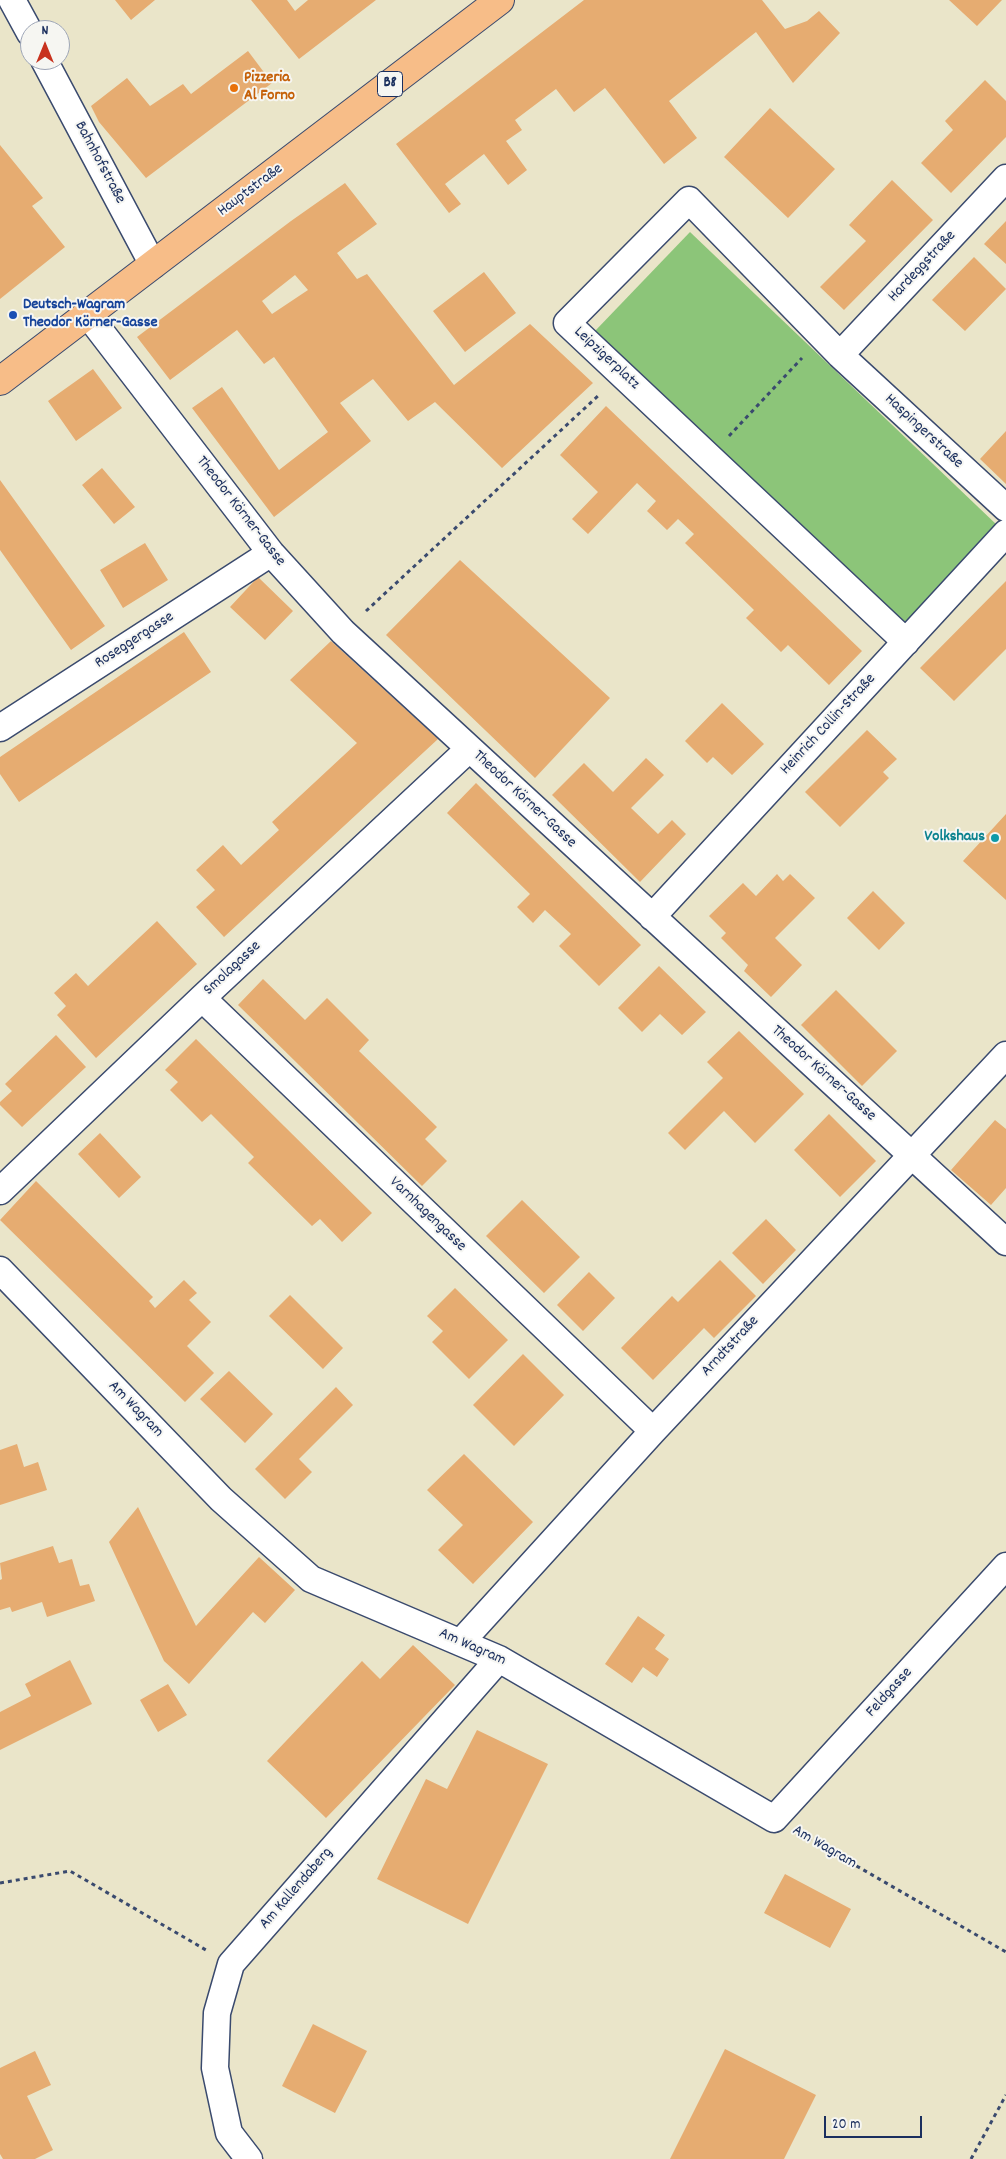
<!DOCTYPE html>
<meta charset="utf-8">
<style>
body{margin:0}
#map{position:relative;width:1006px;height:2159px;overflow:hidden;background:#eae5c9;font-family:Dekko,sans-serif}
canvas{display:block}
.north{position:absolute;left:20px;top:20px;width:50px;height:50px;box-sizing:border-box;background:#f6f6f2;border:1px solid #9ea6b7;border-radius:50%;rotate:0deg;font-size:14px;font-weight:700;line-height:20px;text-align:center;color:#1b2f5e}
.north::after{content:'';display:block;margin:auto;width:18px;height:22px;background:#c8321e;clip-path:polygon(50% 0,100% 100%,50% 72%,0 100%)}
.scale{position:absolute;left:824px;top:2116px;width:98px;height:22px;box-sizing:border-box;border:2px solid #1b2f5e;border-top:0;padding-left:6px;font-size:15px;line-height:18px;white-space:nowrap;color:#1b2f5e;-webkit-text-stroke:4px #f6f6f2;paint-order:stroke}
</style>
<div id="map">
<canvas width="1006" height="2159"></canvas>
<div class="north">N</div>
<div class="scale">20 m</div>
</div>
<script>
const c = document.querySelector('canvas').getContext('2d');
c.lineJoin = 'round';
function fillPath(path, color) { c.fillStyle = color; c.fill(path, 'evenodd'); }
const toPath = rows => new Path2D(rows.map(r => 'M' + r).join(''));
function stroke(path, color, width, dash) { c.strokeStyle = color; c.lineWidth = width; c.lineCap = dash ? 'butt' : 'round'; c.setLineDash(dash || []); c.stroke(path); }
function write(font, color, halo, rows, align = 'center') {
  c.font = font + ' Dekko,sans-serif'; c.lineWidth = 4; c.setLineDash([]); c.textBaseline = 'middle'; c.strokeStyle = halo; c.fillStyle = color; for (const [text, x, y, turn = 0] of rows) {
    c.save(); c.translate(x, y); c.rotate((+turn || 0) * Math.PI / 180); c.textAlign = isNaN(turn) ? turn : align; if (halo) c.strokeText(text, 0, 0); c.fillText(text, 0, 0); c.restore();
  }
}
fillPath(toPath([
 [690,232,998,526,904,624,595,331]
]), '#8cc579');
fillPath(toPath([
 [115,0,155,0,131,20],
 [251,0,287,0,295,11,308,0,376,0,299,59],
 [584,0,762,0,785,29,807,21,819,11,840,33,793,83,756,32,669,101,697,138,664,164,605,88,574,112,556,89,515,120,522,130,506,141,527,170,508,185,484,154,445,184,461,204,449,213,396,144],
 [949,0,1002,0,977,26],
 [248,51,272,83,146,178,99,122,91,106,127,78,150,106,183,84,191,94],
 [985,80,1006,101,1006,137,951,193,921,163,953,130,945,121],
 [770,108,835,169,788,218,724,157],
 [0,145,43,198,32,206,65,247,0,299],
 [892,180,933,220,844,310,820,287,866,241,849,225],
 [345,183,377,224,337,253,357,279,367,274,454,385,530,324,593,383,502,468,435,402,408,421,373,379,340,403,371,441,274,517,192,408,222,387,279,470,328,432,274,357,264,364,237,330,170,380,137,337,291,221],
 [295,275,308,290,272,314,262,301],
 [1006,221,1006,264,984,244],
 [974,257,1006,289,965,331,932,300],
 [484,272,516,313,465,352,433,311],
 [93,369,122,408,76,441,48,401],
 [606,406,862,651,829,685,788,645,781,652,746,618,754,610,685,543,694,534,678,519,667,530,647,511,656,501,637,483,588,534,572,519,598,492,560,455],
 [1006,431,1006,484,980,459],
 [102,468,135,507,114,524,82,485],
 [0,480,105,626,71,650,0,550],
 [145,543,168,580,123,608,100,570],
 [460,560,610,698,535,778,386,635],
 [258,577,293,611,265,640,230,607],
 [1006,581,1006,649,954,701,920,668],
 [184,632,211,672,19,802,0,774,0,757],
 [331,641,438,739,224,937,196,907,215,890,196,870,223,845,241,865,279,830,272,822,357,743,290,680],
 [722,703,764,744,732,775,713,757,707,763,685,741],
 [867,730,897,759,883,772,889,778,840,827,805,792],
 [646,758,664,775,631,808,658,834,672,820,686,834,640,882,552,795,584,763,613,792],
 [476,783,641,945,599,986,559,946,571,934,545,910,533,923,517,907,530,894,447,813],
 [1006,814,1006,900,963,861],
 [777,874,783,881,790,874,815,898,775,938,802,965,771,997,744,971,748,965,721,938,726,933,709,916,743,883,756,896],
 [873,891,905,923,879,950,847,918],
 [157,921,197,964,96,1058,57,1015,66,1006,54,993,76,973,88,986],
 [659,966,706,1012,682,1035,660,1014,642,1032,618,1008],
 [263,979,305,1020,327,998,369,1040,359,1051,437,1127,425,1139,447,1161,422,1186,238,1005],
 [836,990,897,1051,862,1086,801,1025],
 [739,1031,804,1094,755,1143,724,1111,685,1150,668,1133,723,1078,707,1062],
 [56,1035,86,1067,22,1127,0,1105,0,1102,12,1091,5,1084],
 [196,1039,372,1213,342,1242,320,1219,312,1226,248,1163,254,1157,211,1114,202,1122,170,1090,178,1082,165,1070],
 [829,1114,876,1161,840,1197,794,1150],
 [995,1120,1006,1129,1006,1188,991,1205,951,1170],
 [100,1133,141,1177,119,1198,78,1154],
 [36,1181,153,1297,149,1301,155,1308,184,1280,197,1293,189,1300,211,1322,187,1346,214,1373,185,1402,0,1220],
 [522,1200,580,1257,544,1293,486,1236],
 [766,1219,796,1250,763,1284,732,1253],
 [720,1260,756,1296,714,1338,704,1328,653,1380,621,1348,672,1296,678,1302],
 [589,1272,615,1298,583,1331,557,1305],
 [455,1288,508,1340,469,1379,432,1342,443,1331,427,1316],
 [290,1295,343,1348,323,1369,269,1316],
 [523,1354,564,1395,514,1446,473,1405],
 [229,1371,273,1414,245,1443,200,1399],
 [336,1387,353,1405,299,1459,312,1472,285,1499,255,1469],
 [17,1444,24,1467,38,1462,47,1490,0,1505,0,1450],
 [464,1454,533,1522,473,1584,438,1550,463,1525,427,1490],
 [138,1507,196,1626,259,1557,295,1590,265,1623,253,1612,189,1684,164,1661,109,1542],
 [53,1546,59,1563,72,1559,80,1586,89,1584,95,1601,47,1617,42,1602,12,1612,10,1607,0,1610,0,1580,2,1579,0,1563],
 [638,1616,665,1635,655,1649,669,1659,657,1677,643,1667,632,1683,605,1664],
 [413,1645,455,1685,326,1818,267,1761,362,1661,380,1679],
 [70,1660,92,1704,0,1750,0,1712,31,1696,25,1684],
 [168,1684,187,1715,158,1732,140,1700],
 [477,1730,548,1764,468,1924,377,1879,426,1779,447,1789],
 [785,1874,851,1909,830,1948,764,1913],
 [313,2024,367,2051,335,2113,282,2086],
 [725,2049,816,2095,784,2159,670,2159],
 [35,2051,51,2085,27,2096,53,2150,35,2159,3,2159,0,2154,0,2068]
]), '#e6ac71');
const minor = toPath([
 [12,0,30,33],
 [44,60,153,265],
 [88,315,271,553,343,632,1006,1242],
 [840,355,1006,178],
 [906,642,567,323,689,200,840,355,1006,508],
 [0,728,271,553],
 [652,917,1006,533],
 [202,998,653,1431],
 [0,1191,202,998,469,749],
 [0,1270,221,1499,311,1579,499,1659,774,1819,1006,1566],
 [461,1642,653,1431,1006,1055],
 [249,2159,229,2133,215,2068,217,2013,231,1964,499,1659]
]);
const primary = toPath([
 [0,381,500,0]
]);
stroke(minor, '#3a4a6e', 29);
stroke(primary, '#3a4a6e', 30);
stroke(toPath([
 [729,436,802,358],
 [366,611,599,395],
 [801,1834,1006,1952],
 [0,1883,70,1871,206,1950],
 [971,2159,1006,2095]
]), '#3a4a6e', 3, [4, 4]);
stroke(minor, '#fff', 26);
stroke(primary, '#f7bd88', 28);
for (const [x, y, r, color] of [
 [234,88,5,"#e8710a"],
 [13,315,5,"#1a4fb4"],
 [995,838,5,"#0f9aa8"]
]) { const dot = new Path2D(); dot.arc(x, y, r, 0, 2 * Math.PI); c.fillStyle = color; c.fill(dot); stroke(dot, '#f6f6f2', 2); }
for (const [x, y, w] of [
 [390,84,25]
]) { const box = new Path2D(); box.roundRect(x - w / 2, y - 12.5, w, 25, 4); c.fillStyle = '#f6f6f2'; c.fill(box); stroke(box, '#1b2f5e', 1); }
write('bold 15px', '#1b2f5e', null, [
 ["B8",390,84]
]);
write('bold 16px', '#c56008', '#f6f6f2', [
 ["Pizzeria",244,79],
 ["Al Forno",244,97]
], 'left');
write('16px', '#1b2f5e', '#f6f6f2', [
 ["Bahnhofstraße",99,163,62],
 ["Hauptstraße",251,191,-37],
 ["Hardeggstraße",923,267,-47],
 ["Leipzigerplatz",606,359,43],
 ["Haspingerstraße",923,432,43],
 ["Theodor Körner-Gasse",240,512,52],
 ["Roseggergasse",135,641,-33],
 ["Heinrich Collin-Straße",829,725,-47],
 ["Theodor Körner-Gasse",524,800,43],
 ["Smolagasse",233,969,-43],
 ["Theodor Körner-Gasse",823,1074,42],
 ["Varnhagengasse",427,1215,44],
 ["Arndtstraße",731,1347,-47],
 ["Am Wagram",135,1410,46],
 ["Am Wagram",472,1648,24],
 ["Feldgasse",890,1693,-48],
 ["Am Wagram",824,1848,30],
 ["Am Kallendaberg",297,1889,-49]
]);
write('bold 16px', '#164399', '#f6f6f2', [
 ["Deutsch-Wagram",23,306],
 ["Theodor Körner-Gasse",23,324]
], 'left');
write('bold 16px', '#0d838f', '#f6f6f2', [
 ["Volkshaus",985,838]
], 'right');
</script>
